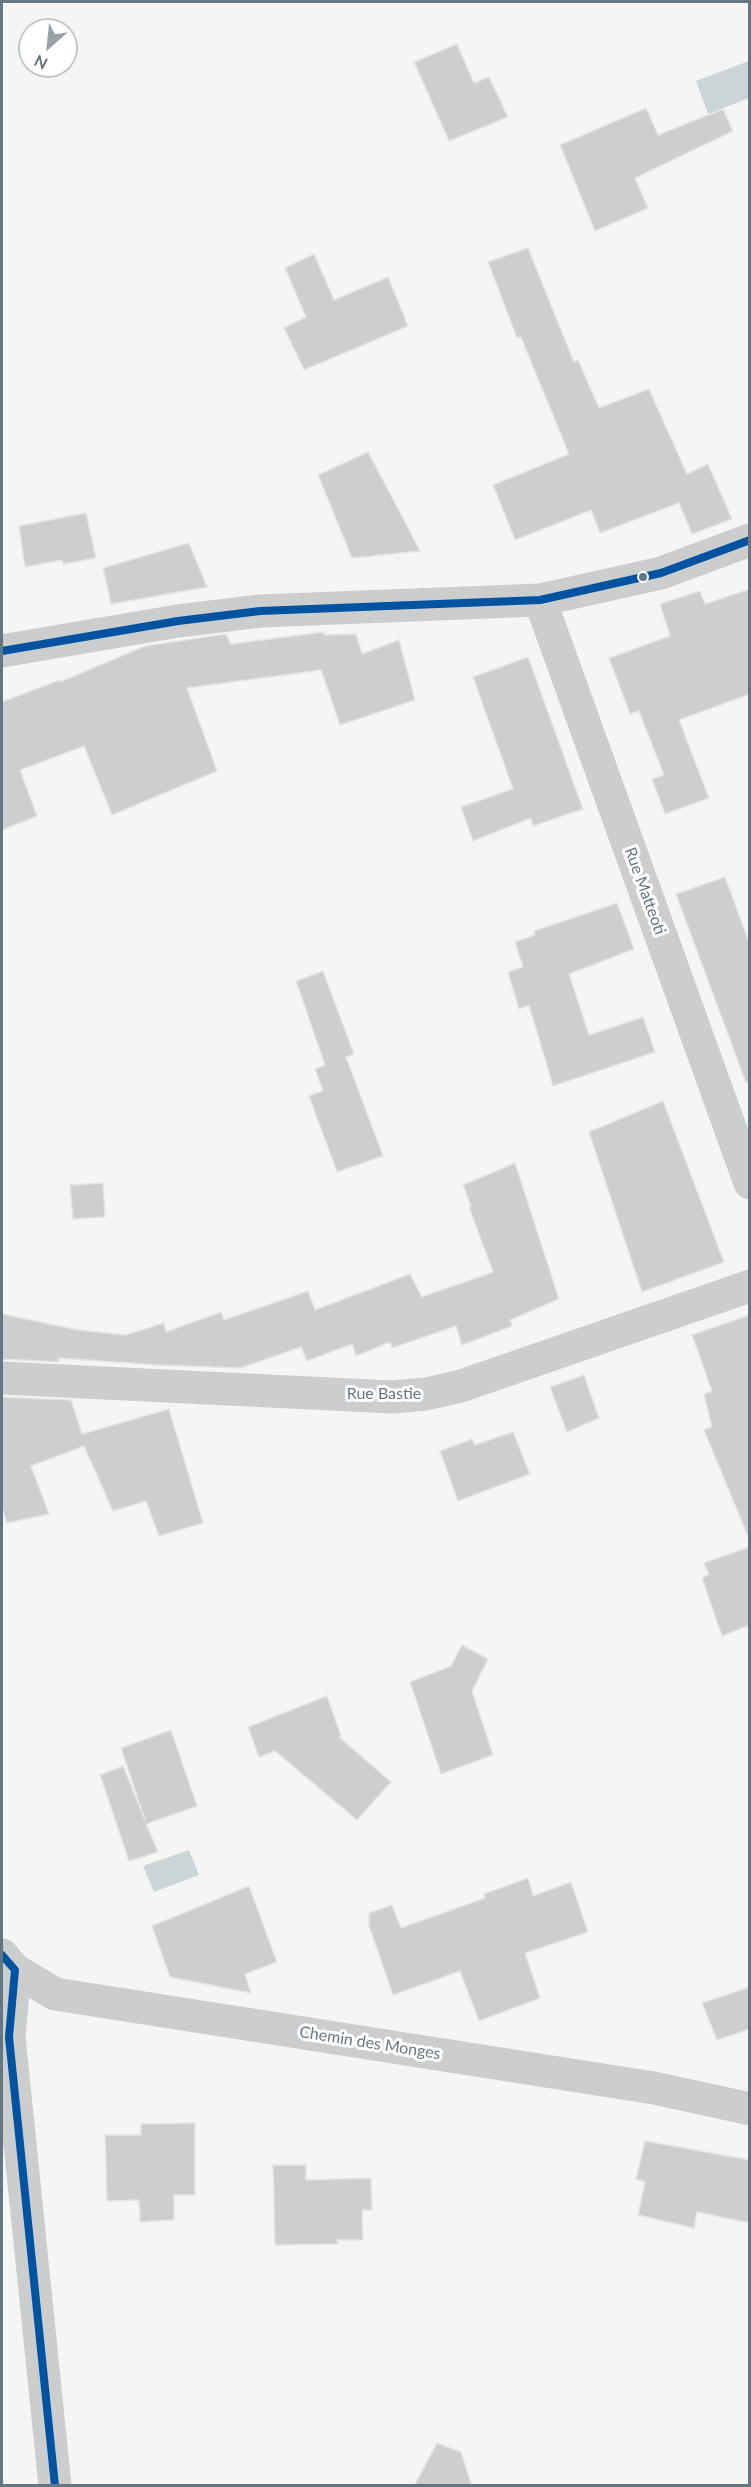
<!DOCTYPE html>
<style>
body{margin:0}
#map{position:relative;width:751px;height:2487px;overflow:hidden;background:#f5f5f3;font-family:Lato,sans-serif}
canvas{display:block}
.frame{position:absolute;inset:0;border:3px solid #647684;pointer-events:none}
.north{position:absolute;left:18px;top:18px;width:60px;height:60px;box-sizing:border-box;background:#fff;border:2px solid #c1c8ce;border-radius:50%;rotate:207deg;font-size:16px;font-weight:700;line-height:24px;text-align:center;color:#647684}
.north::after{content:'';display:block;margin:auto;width:21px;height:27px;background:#97a2ab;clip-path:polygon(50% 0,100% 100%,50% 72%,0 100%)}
</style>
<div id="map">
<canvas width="751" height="2487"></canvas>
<div class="frame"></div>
<div class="north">N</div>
</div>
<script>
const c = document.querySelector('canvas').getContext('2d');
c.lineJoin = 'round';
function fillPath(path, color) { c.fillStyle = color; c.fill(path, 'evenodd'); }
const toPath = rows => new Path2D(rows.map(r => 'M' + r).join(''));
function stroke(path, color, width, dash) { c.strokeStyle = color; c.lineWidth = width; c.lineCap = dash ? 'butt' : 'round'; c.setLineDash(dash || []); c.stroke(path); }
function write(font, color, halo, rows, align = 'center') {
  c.font = font + ' Lato,sans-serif'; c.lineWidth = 6; c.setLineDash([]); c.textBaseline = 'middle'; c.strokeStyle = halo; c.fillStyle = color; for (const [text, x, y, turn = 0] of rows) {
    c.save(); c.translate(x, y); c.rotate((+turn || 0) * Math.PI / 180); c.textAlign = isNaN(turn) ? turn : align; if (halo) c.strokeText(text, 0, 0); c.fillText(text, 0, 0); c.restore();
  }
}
fillPath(toPath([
 [749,61,749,98,708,114,696,81],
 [189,1850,199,1875,154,1892,143,1866]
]), '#cbd4d6');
const building = toPath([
 [457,44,474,83,489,77,508,117,449,141,414,62,457,44],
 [646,108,658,135,723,109,733,131,635,178,648,208,595,231,560,145,646,108],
 [528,248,574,362,578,360,599,408,649,389,687,474,708,464,732,519,692,534,679,503,600,533,591,510,515,540,493,485,569,454,521,337,517,338,488,262,528,248],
 [314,254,334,300,388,277,408,326,304,370,284,328,306,317,285,268,314,254],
 [368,452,405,522,420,551,352,558,318,475,368,452],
 [86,513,96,558,63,564,62,560,25,567,19,526,86,513],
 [189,543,207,587,111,604,103,568,189,543],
 [750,589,750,694,679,720,709,798,665,814,652,779,664,775,639,711,630,714,609,658,670,636,660,604,700,591,705,604,750,589],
 [324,632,324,635,356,634,362,654,399,640,415,700,340,725,321,670,187,688,217,771,112,815,84,746,20,770,37,816,2,830,2,702,60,680,60,682,145,646,226,634,231,644,324,632],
 [528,657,583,809,533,826,531,818,473,841,461,807,513,789,473,677,528,657],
 [725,877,750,945,750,1082,746,1083,676,894,725,877],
 [617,903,634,949,569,974,589,1035,643,1017,655,1052,553,1086,529,1005,519,1009,508,972,523,967,515,942,535,935,534,931,617,903],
 [323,971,354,1054,346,1057,383,1156,337,1172,309,1096,323,1091,315,1069,325,1065,296,981,323,971],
 [663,1101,724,1262,642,1292,589,1132,663,1101],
 [515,1163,559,1299,510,1320,512,1326,462,1345,456,1326,392,1348,390,1342,356,1356,352,1344,307,1361,301,1347,240,1368,157,1365,58,1358,59,1362,2,1359,2,1314,78,1330,126,1335,164,1323,166,1332,221,1312,224,1320,308,1291,315,1310,410,1274,422,1297,493,1272,469,1207,471,1206,463,1185,515,1163],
 [103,1183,105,1217,73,1219,70,1185,103,1183],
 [750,1315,750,1539,749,1539,704,1430,712,1427,704,1394,712,1391,692,1335,750,1315],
 [584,1375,599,1418,567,1432,550,1387,584,1375],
 [2,1397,71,1400,82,1434,169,1409,203,1523,159,1536,146,1501,113,1511,84,1446,31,1466,49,1514,7,1523,2,1507,2,1397],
 [513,1432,530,1474,458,1501,440,1451,472,1439,475,1445,513,1432],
 [750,1547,750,1625,722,1636,702,1578,709,1574,704,1563,750,1547],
 [462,1645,488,1659,472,1691,493,1755,441,1774,410,1682,451,1666,462,1645],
 [327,1696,341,1736,339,1737,391,1782,357,1820,275,1751,259,1757,248,1727,327,1696],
 [171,1730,197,1806,146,1824,158,1852,129,1861,100,1775,123,1766,145,1820,121,1748,171,1730],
 [528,1878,533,1896,571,1882,588,1932,525,1953,540,1998,479,2021,460,1971,393,1995,369,1926,369,1913,392,1905,401,1928,485,1898,484,1894,528,1878],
 [249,1886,277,1962,245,1974,251,1993,170,1977,152,1926,249,1886],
 [750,1987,750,2029,717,2040,702,2003,750,1987],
 [195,2123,195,2195,174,2195,174,2220,140,2222,139,2200,107,2201,105,2135,141,2135,141,2124,195,2123],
 [645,2141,750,2160,750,2223,697,2212,694,2228,638,2215,645,2182,636,2179,645,2141],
 [273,2165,306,2165,306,2180,371,2178,372,2210,362,2210,363,2240,337,2240,338,2244,275,2245,273,2165],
 [437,2443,461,2452,472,2486,414,2486,437,2443]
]);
fillPath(building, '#cdcfcf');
stroke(building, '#e4e4e3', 1.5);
stroke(toPath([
 [540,600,750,1183],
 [2,1378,392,1397,426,1394,461,1386,750,1286],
 [2,1955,15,1970,55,1994,654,2088,750,2109],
 [15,1970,9,2037,55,2486]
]), '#cccece', 33);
stroke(toPath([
 [2,651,178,621,260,611,540,600,661,573,750,540]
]), '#cccece', 33);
stroke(toPath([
 [2,651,178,621,260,611,540,600,661,573,750,540],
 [2,1955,15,1970,9,2037,55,2486]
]), '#0053a0', 8);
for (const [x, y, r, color] of [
 [643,577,5,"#647684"]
]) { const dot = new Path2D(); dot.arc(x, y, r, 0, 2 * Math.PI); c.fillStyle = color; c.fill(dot); stroke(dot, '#fff', 2); }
write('16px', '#647684', '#fff', [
 ["Rue Matteoti",645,891,70],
 ["Rue Bastie",384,1394],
 ["Chemin des Monges",370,2043,9]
]);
</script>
